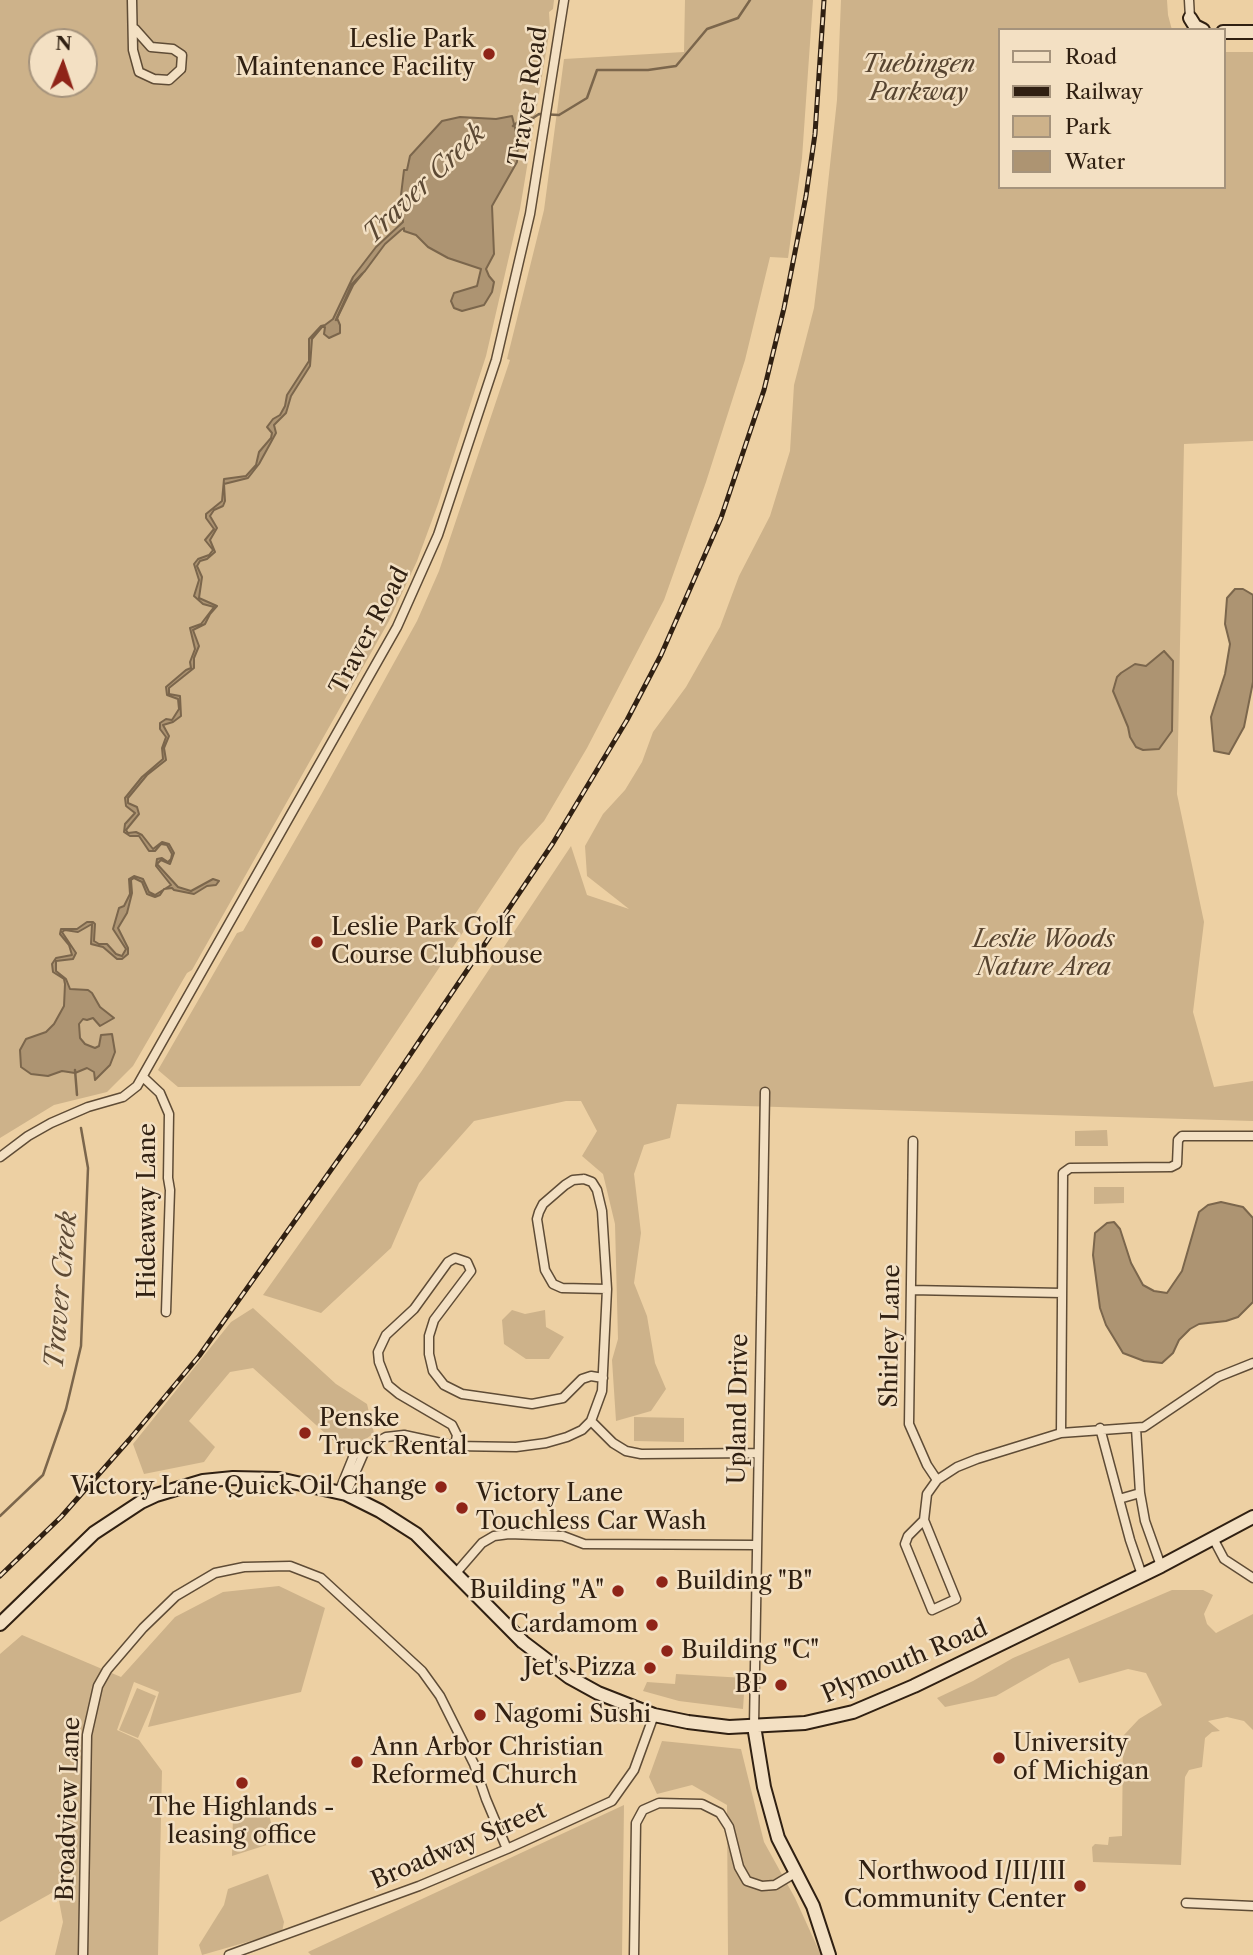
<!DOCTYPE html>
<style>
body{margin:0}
#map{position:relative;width:1253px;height:1955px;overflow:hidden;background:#edd0a3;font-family:"Libre Caslon Text",serif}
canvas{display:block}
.legend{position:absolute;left:998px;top:28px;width:228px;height:161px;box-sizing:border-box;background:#f3e0c3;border:2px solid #a5937c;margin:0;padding:9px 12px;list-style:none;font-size:21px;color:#302012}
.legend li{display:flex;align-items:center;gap:14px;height:35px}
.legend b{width:35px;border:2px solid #a5937c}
.north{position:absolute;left:28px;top:28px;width:70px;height:70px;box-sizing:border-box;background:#f3e0c3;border:2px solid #a5937c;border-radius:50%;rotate:2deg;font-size:19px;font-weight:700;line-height:28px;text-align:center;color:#302012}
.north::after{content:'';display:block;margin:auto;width:24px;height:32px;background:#8f2418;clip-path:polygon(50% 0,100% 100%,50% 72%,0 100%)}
</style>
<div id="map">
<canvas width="1253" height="1955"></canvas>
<ul class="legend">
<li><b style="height:9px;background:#f3e0c3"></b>Road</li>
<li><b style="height:9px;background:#302012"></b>Railway</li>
<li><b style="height:19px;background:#cdb28a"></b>Park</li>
<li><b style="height:19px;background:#ad9472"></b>Water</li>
</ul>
<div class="north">N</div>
</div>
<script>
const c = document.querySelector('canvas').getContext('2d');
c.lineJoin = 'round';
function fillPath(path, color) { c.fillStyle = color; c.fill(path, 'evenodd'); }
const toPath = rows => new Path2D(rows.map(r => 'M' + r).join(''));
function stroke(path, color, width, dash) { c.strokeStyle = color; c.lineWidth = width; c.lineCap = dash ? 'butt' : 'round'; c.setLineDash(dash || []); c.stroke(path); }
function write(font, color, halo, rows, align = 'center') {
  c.font = font + ' "Libre Caslon Text",serif'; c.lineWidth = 5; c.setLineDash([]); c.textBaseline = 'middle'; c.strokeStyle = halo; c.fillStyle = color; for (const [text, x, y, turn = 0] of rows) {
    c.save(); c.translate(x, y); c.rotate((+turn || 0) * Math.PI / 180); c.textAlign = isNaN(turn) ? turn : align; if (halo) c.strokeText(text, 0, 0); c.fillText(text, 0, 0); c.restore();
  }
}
fillPath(toPath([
 [0,0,554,0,553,9,549,12,550,28,520,209,486,356,438,504,417,561,389,621,192,970,187,973,133,1066,107,1092,54,1105,0,1138],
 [42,42,84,42,84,84,42,84],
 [685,0,813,0,802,158,788,258,770,257,745,360,706,482,664,600,587,748,544,821,520,847,360,1086,178,1087,158,1070,237,933,243,931,321,795,417,621,439,571,509,363,510,360,507,359,544,210,564,59,684,52],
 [841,0,1167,0,1168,15,1172,30,999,30,999,187,1223,187,1223,52,1253,52,1253,441,1184,444,1177,794,1204,922,1193,1012,1214,1087,1253,1081,1253,1121,677,1104,670,1138,644,1145,634,1174,641,1233,634,1283,647,1316,655,1363,666,1389,651,1411,616,1421,612,1360,618,1339,615,1224,603,1174,582,1156,597,1131,581,1101,566,1101,474,1121,419,1183,391,1248,321,1313,263,1295,421,1072,571,846,587,895,629,909,587,876,585,846,603,814,625,790,642,762,653,732,686,687,720,627,739,576,770,516,790,451,794,385,814,308,819,267,837,100],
 [1107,1130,1108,1146,1075,1146,1075,1131],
 [1094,1187,1124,1187,1124,1203,1094,1204],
 [253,1308,336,1384,367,1404,374,1433,347,1453,253,1368,230,1372,189,1421,215,1447,204,1462,144,1474,133,1444,231,1322],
 [512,1310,525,1314,545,1310,546,1327,564,1337,549,1359,526,1359,504,1344,502,1320],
 [634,1417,684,1418,684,1442,634,1441],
 [279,1586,325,1608,301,1692,148,1727,159,1692,134,1682,117,1730,139,1740,162,1771,158,1955,55,1955,63,1922,57,1890,0,1922,0,1654,22,1635,121,1677,175,1617,223,1592],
 [1172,1590,1203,1590,1213,1595,1204,1614,1207,1624,1216,1633,1253,1614,1253,1730,1244,1721,1227,1717,1208,1721,1220,1731,1212,1732,1205,1738,1202,1767,1189,1770,1185,1777,1181,1865,1093,1862,1092,1847,1095,1844,1108,1845,1109,1837,1122,1836,1123,1736,1139,1719,1162,1705,1146,1673,1128,1669,1079,1683,1069,1658,1052,1664,996,1696,945,1707,937,1698,973,1681,1013,1658],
 [676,1674,745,1678,743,1709,679,1701,643,1691,647,1682,675,1684],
 [137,1688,156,1696,138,1738,119,1730],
 [662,1741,741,1749,764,1842,795,1898,821,1955,728,1955,727,1805,692,1785,657,1794,649,1777],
 [624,1805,622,1955,311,1955,308,1952],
 [267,1807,276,1842,232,1856,233,1817],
 [268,1874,284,1922,282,1932,202,1955,199,1945,224,1905,228,1889]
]), '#cdb28a');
const water = toPath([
 [512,116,518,140,517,162,492,206,494,254,486,269,489,276,494,282,492,292,484,305,462,311,454,308,451,301,454,293,477,286,481,269,448,258,428,247,416,235,404,231,404,228,401,230,385,244,365,271,352,284,337,318,340,325,340,333,329,338,324,334,325,327,322,327,312,339,310,366,291,396,286,413,274,425,276,433,259,464,248,478,224,484,225,501,223,506,214,510,210,516,217,528,210,540,215,552,207,559,200,561,197,566,202,577,199,598,217,606,210,614,205,624,193,630,199,646,194,658,194,668,169,688,169,694,180,696,181,716,173,722,163,725,169,736,164,748,166,760,147,775,128,798,128,803,137,807,139,814,126,830,128,833,136,832,142,835,153,849,162,842,169,844,174,853,170,864,161,860,157,864,178,887,191,891,213,879,219,881,216,885,207,886,194,894,174,890,172,888,164,889,160,895,155,897,147,894,142,882,134,878,131,880,132,893,127,913,118,928,128,948,128,954,122,959,117,959,103,947,91,944,92,924,78,932,65,930,62,932,76,953,73,959,56,961,56,971,66,979,70,989,88,990,92,993,100,1007,114,1018,100,1026,93,1018,87,1020,83,1019,79,1024,80,1038,85,1044,95,1048,99,1046,101,1035,112,1034,115,1052,110,1065,95,1080,94,1072,87,1068,75,1073,62,1071,48,1076,31,1074,21,1067,20,1050,26,1039,46,1032,54,1024,64,1006,65,984,64,979,53,972,52,964,56,958,72,955,69,945,60,934,61,929,77,929,87,922,93,922,95,924,94,941,99,944,107,944,116,954,122,956,126,949,113,929,119,908,124,906,130,894,129,879,134,876,143,879,149,892,155,895,171,885,156,866,157,859,162,858,168,862,171,859,172,854,167,845,161,844,155,851,149,851,139,836,130,836,124,832,125,824,135,813,126,806,125,798,142,777,163,759,162,748,166,737,160,729,160,723,166,719,172,720,179,709,178,699,167,695,166,687,186,670,191,668,190,662,195,649,190,628,201,624,214,607,203,604,194,596,199,580,194,564,198,559,209,555,213,550,205,540,214,529,206,518,206,514,222,501,224,479,246,476,256,465,259,452,271,438,272,433,267,427,273,419,280,415,285,406,287,395,309,361,309,339,321,326,325,325,333,319,353,277,376,247,403,222,401,195,404,170,407,170,410,156,442,121,460,117,496,119,512,116],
 [1235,589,1243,589,1253,595,1253,682,1244,727,1229,754,1214,751,1211,717,1225,674,1230,644,1225,624,1227,598,1235,589],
 [1164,651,1173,661,1172,731,1159,749,1143,750,1136,747,1130,737,1128,727,1113,691,1117,677,1121,673,1135,664,1146,666,1164,651],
 [1221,1202,1243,1207,1253,1218,1253,1302,1238,1317,1226,1321,1199,1324,1190,1329,1179,1340,1173,1353,1162,1363,1144,1361,1123,1353,1106,1325,1100,1308,1093,1255,1095,1233,1107,1223,1114,1222,1120,1229,1131,1263,1143,1285,1154,1291,1167,1293,1182,1271,1199,1212,1208,1205,1221,1202]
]);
fillPath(water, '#ad9472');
stroke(water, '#7b664c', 2);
stroke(toPath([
 [513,126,523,118,533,118,539,114,559,115,587,98,597,70,648,70,676,66,707,29,738,18,750,0],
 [336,320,353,285,362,274],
 [75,1070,77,1095],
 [0,1516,43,1475,66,1409,81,1346,88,1168,81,1128]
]), '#7b664c', 2.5);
const street = toPath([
 [132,0,133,50,139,72,154,79,169,80,181,69,182,55,173,49,151,47,135,29],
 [1189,0,1190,18],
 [143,1077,160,1093,169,1114,168,1178,170,1190,166,1312],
 [913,1141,909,1424,927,1465,937,1480,927,1494,924,1520,956,1599,932,1610,905,1544,908,1536,924,1520],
 [0,1157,28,1136,51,1123,88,1107,123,1097,137,1086,397,627,438,535,496,360,530,214,564,0],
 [584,1179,592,1182,597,1190,602,1211,607,1289,562,1288,553,1284,545,1270,537,1219,539,1212,543,1204,565,1185,573,1180,584,1179],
 [911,1290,1062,1293],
 [591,1421,613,1443,626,1451,641,1454,757,1453],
 [1100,1428,1130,1540,1142,1575],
 [1136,1428,1140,1493,1145,1521,1161,1566],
 [1061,1433,1063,1173,1070,1168,1171,1167,1177,1164,1178,1140,1182,1136,1253,1136],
 [455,1446,457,1435,452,1425,399,1394,388,1385,379,1362,378,1352,386,1335,414,1309,448,1262,455,1258,467,1262,471,1271,434,1320,429,1336,429,1354,433,1371,444,1385,462,1394,532,1404,563,1398,582,1379,591,1376,603,1378],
 [937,1480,957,1467,977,1459,1061,1433,1144,1427,1218,1377,1253,1363],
 [339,1492,354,1455,386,1437,404,1435,455,1446,516,1447,546,1443,567,1437,582,1430,591,1421,602,1391,607,1289],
 [346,1494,366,1448],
 [1119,1499,1140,1493],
 [1214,1540,1224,1559,1253,1578],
 [456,1573,482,1543,494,1536,509,1534,563,1536,584,1544,755,1545],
 [754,1726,765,1092],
 [1186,1903,1253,1906],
 [83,1955,87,1735,98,1686,107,1670,143,1628,176,1596,215,1573,244,1567,290,1566,321,1578,422,1671,440,1696,474,1764,486,1799,507,1849],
 [229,1955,419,1886,507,1849,612,1801,634,1770,654,1715],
 [634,1955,636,1823,643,1810,659,1803,702,1804,720,1813,729,1827,739,1867,747,1881,762,1886,775,1885,795,1873]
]);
const secondary = toPath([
 [1190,18,1195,26,1203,30],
 [1223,32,1253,32],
 [0,1624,94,1533,141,1502,156,1495,203,1481,233,1478,279,1479,346,1494,380,1511,416,1534,523,1642,569,1677,598,1693,654,1715,688,1722,729,1727,805,1723,853,1712,914,1686,1161,1566,1253,1517],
 [754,1726,764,1787,778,1838,813,1906,829,1955]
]);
stroke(street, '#5f4c36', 11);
stroke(secondary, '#302012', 16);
stroke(street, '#f3e0c3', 8);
stroke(secondary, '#f3e0c3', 12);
const rail = toPath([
 [0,1576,61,1517,129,1440,199,1356,360,1129,553,843,627,720,661,655,721,518,764,390,784,308,806,196,815,134,824,0]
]);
stroke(rail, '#302012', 5);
stroke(rail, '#f3e0c3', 2.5, [8]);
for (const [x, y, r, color] of [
 [489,54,7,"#8f2418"],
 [317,942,7,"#8f2418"],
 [305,1433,7,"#8f2418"],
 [441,1487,7,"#8f2418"],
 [462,1508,7,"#8f2418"],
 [662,1582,7,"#8f2418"],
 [618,1591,7,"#8f2418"],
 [652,1625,7,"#8f2418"],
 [667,1651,7,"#8f2418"],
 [650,1668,7,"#8f2418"],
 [781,1685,7,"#8f2418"],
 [480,1715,7,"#8f2418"],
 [999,1758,7,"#8f2418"],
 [357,1762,7,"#8f2418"],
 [242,1783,7,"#8f2418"],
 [1080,1886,7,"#8f2418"]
]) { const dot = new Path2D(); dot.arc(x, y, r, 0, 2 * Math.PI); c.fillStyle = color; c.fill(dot); stroke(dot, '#f3e0c3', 2.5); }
write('24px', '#302012', '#f3e0c3', [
 ["Leslie Park",475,40,"right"],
 ["Maintenance Facility",475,68,"right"],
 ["Leslie Park Golf",331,928],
 ["Course Clubhouse",331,956],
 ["Penske",319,1419],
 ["Truck Rental",319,1447],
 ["Victory Lane Quick Oil Change",427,1487,"right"],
 ["Victory Lane",476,1494],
 ["Touchless Car Wash",476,1522],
 ["Building \"B\"",676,1582],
 ["Building \"A\"",604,1591,"right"],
 ["Cardamom",638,1625,"right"],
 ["Building \"C\"",681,1651],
 ["Jet's Pizza",636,1668,"right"],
 ["BP",767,1685,"right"],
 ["Nagomi Sushi",494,1715],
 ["University",1013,1744],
 ["of Michigan",1013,1772],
 ["Ann Arbor Christian",371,1748],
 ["Reformed Church",371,1776],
 ["The Highlands -",242,1808,"center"],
 ["leasing office",242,1836,"center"],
 ["Northwood I/II/III",1066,1872,"right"],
 ["Community Center",1066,1900,"right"]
], 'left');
write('italic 24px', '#574430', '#f3e0c3', [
 ["Tuebingen",919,65],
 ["Parkway",919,93],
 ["Leslie Woods",1044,940],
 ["Nature Area",1044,968]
]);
write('24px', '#302012', '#f3e0c3', [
 ["Traver Road",529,96,-81],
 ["Traver Road",370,631,-62],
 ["Hideaway Lane",148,1211,-90],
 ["Shirley Lane",891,1336,-89],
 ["Upland Drive",739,1409,-89],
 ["Plymouth Road",905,1662,-23],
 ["Broadview Lane",69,1809,-88],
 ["Broadway Street",459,1846,-23]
]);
write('italic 26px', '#5c4934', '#f3e0c3', [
 ["Traver Creek",425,184,-44],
 ["Traver Creek",62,1290,-85]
]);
</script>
